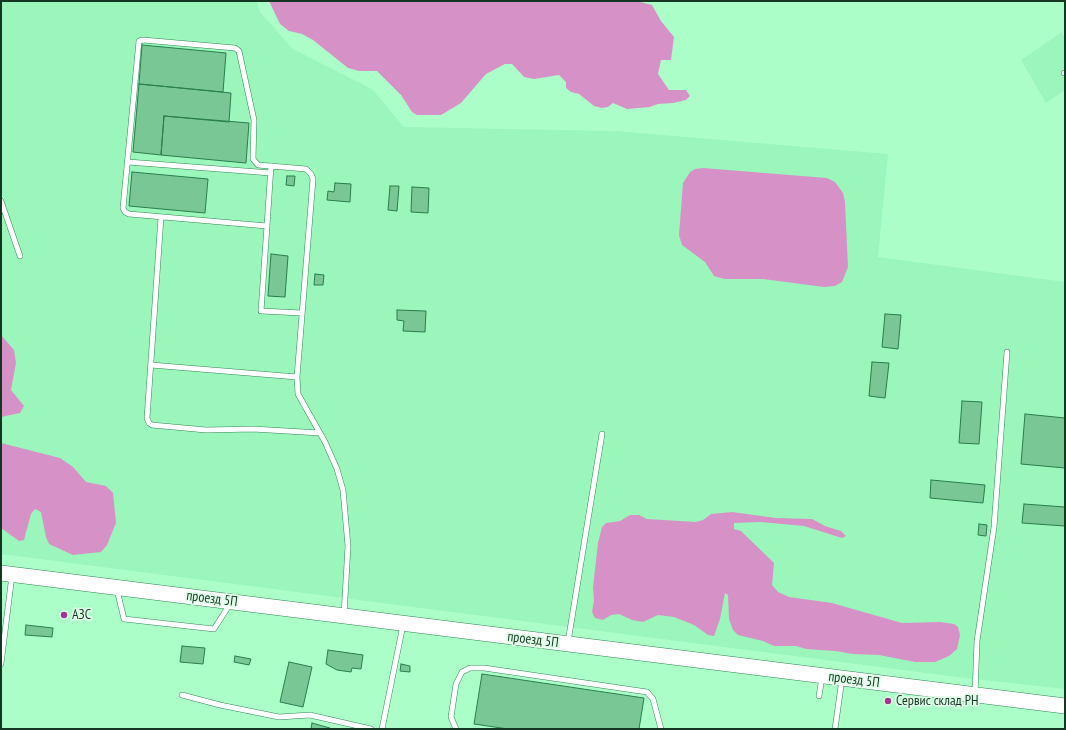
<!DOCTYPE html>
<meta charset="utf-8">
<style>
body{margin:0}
#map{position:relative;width:1066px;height:730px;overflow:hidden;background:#acfec8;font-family:"PT Sans Narrow",sans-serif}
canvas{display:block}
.frame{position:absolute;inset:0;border:2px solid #153722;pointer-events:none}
</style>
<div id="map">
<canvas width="1066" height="730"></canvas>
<div class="frame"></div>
</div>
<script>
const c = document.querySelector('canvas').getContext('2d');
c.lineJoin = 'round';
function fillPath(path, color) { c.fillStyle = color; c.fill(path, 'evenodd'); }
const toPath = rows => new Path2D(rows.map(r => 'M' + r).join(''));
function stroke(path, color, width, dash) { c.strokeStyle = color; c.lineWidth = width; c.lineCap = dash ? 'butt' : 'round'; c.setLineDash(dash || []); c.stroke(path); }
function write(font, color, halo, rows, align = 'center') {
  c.font = font + ' "PT Sans Narrow",sans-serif'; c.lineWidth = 3.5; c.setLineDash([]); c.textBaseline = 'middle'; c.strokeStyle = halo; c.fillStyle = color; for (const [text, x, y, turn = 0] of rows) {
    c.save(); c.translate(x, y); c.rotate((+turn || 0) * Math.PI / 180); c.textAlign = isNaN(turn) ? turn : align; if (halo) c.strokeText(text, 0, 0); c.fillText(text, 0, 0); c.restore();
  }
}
fillPath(toPath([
 [1,1,257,1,260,12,293,49,372,89,404,127,616,131,888,154,878,257,1065,282,1065,689,965,678,1,554],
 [1062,32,1065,38,1065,90,1046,103,1021,60]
]), '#9bf6bb');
fillPath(toPath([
 [269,1,636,1,652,5,661,21,674,37,671,60,661,60,658,74,669,90,686,90,690,96,686,100,673,103,658,104,650,107,627,109,613,103,608,107,602,108,594,106,579,94,571,92,566,88,566,82,559,75,534,79,524,77,512,64,505,64,486,74,461,103,441,115,417,115,412,112,401,95,377,71,359,71,348,68,313,40,302,34,289,31,280,24],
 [703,168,827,178,835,182,843,193,845,202,848,267,842,282,835,286,824,287,763,279,724,279,714,276,705,262,682,245,679,235,683,183,690,172,695,169],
 [1,335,14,350,16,363,11,390,24,406,20,413,1,417],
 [1,443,60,458,73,467,86,482,106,486,113,493,116,523,107,545,101,552,73,555,49,544,46,537,41,512,35,509,31,514,24,540,19,541,1,528],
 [732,512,776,518,812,519,825,526,841,531,846,536,842,538,804,526,760,522,734,523,734,529,741,531,774,563,772,585,778,592,789,597,832,603,902,623,940,622,954,624,958,627,960,635,957,649,949,656,935,662,915,662,879,655,853,654,835,651,806,649,796,646,774,646,763,641,738,635,733,630,729,619,728,595,725,593,720,619,714,636,708,635,694,625,674,617,658,615,643,622,632,620,619,614,611,615,603,620,595,618,592,612,594,601,593,587,598,543,602,527,606,523,620,521,630,515,639,515,647,519,696,522,703,520,711,514]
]), '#d692c7');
const building = toPath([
 [142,45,226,53,223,92,139,84,142,45],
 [139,84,231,93,229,122,164,116,161,155,133,152,139,84],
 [164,116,249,123,246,163,161,155,164,116],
 [132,172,208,179,205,213,129,206,132,172],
 [287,176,295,176,294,186,286,185,287,176],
 [335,183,351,184,350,202,327,200,328,191,334,192,335,183],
 [390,186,399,186,397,211,388,210,390,186],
 [412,187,429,188,428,213,411,212,412,187],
 [271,254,288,256,285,297,268,296,271,254],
 [315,274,324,275,323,285,314,285,315,274],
 [397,310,426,311,425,332,403,331,404,321,397,320,397,310],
 [885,314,901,315,898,349,882,347,885,314],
 [872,362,889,363,885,398,869,396,872,362],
 [962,401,982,402,979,444,959,443,962,401],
 [1025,414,1065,418,1065,468,1021,464,1025,414],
 [931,480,985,485,983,503,930,498,931,480],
 [1024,504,1065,507,1065,526,1022,523,1024,504],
 [979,524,987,525,986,536,978,535,979,524],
 [26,625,53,628,52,637,25,635,26,625],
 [182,646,205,648,203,664,180,662,182,646],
 [328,650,363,655,361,669,352,668,351,672,337,670,326,664,328,650],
 [235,656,251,659,249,665,234,662,235,656],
 [289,662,312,667,303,707,280,702,289,662],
 [401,664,410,666,410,672,400,671,401,664],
 [482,674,644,698,639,729,508,729,474,724,482,674],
 [312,723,330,728,330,729,311,729,312,723]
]);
fillPath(building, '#78c794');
stroke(building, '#2a7e4e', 1);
const lane = toPath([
 [1064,73,1065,73],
 [128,162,271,173],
 [271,166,267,226,129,214,125,212,123,208,139,41,143,40,235,48,239,51,254,120,253,159,258,165,306,169,311,174,313,179,297,377,298,394,325,442,337,469,343,490,348,546,344,615],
 [1,201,20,256],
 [161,217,147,418,149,423,152,425,206,430,253,429,320,433],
 [267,226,261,311,302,313],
 [151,365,297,377],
 [117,590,124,619,214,629,230,604],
 [568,642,602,434],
 [1,664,12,575],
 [975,694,977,641,994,527,1007,352],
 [182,695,220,705,279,717,310,715,371,729],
 [819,696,822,677],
 [382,729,403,625],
 [456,729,451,717,456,684,462,672,470,668,484,668,647,692,653,699,661,729],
 [835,729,842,679]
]);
const secondary = toPath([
 [1,573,1065,706]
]);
stroke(lane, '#338556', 6);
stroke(secondary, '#338556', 16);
stroke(lane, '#fff', 5);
stroke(secondary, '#fff', 15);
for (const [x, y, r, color] of [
 [64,615,4,"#a23391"],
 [888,701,4,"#a23391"]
]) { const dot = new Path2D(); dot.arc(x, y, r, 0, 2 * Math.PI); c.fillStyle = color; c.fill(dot); stroke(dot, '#dfffe8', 1.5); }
write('14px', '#153722', '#dfffe8', [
 ["проезд 5П",212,599,7],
 ["проезд 5П",533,640,7],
 ["проезд 5П",854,680,7]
]);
write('14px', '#153722', '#dfffe8', [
 ["АЗС",72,615],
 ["Сервис склад РН",896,701]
], 'left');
</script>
